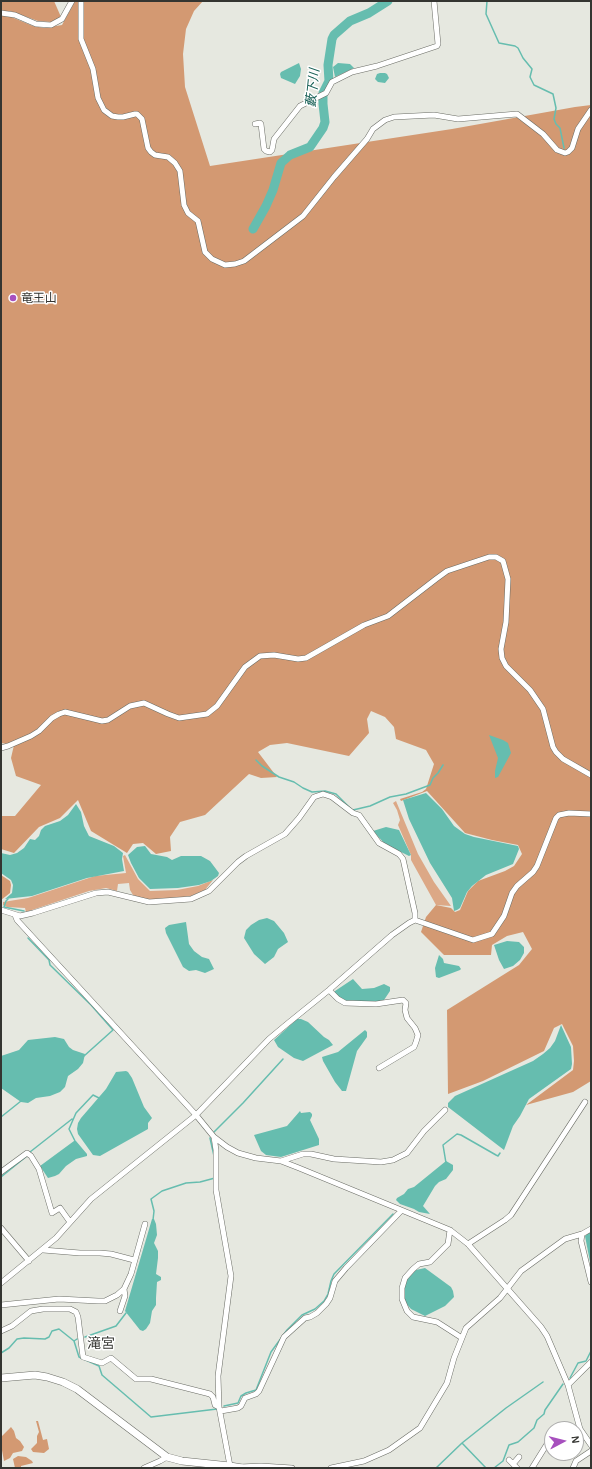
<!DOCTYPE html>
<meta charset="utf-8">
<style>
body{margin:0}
#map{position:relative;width:592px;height:1469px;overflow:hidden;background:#e6e8e0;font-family:"Alegreya Sans",sans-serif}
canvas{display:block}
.frame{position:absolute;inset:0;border:2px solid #343531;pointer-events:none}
.north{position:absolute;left:544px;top:1421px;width:40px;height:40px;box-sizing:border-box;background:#fff;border:1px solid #aeaead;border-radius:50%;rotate:83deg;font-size:11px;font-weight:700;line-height:16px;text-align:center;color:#343531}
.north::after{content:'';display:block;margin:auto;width:14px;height:18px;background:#a750be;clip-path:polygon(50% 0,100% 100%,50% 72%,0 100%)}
</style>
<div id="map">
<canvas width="592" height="1469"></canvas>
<div class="frame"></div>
<div class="north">N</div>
</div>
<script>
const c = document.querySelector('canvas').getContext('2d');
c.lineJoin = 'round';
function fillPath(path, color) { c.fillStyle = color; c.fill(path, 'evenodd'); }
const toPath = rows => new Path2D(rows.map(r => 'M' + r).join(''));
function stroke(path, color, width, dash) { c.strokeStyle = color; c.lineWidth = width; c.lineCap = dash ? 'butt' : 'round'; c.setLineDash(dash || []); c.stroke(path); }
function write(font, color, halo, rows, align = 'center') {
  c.font = font + ' "Alegreya Sans","Noto Sans JP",sans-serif'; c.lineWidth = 3; c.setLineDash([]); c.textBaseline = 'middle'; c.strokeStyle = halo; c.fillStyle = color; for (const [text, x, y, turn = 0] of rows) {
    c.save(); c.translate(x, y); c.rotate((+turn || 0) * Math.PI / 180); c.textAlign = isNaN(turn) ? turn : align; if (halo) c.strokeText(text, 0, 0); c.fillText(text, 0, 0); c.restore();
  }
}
fillPath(toPath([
 [396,801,418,854,434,882,451,906,436,905,411,860,411,855,398,825,400,820,397,810,393,803],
 [125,855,138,879,150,891,177,890,198,886,213,880,205,890,191,896,162,900,143,899,133,895,130,890,129,883,118,884,117,891,106,888,89,891,26,912,25,908,7,907,3,905,3,902,28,898,95,876,126,873,123,856]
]), '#dca886');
fillPath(toPath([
 [1,1,54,1,61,17,51,22,38,21,10,11,1,11],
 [75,1,203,1,194,11,186,29,183,54,185,87,210,166,452,129,575,107,591,105,591,1081,573,1092,526,1105,573,1070,574,1061,573,1046,562,1024,554,1028,544,1051,483,1081,448,1094,447,1010,519,965,532,949,523,932,507,936,492,945,491,955,444,955,421,932,426,917,436,905,451,908,455,912,460,910,468,891,478,881,505,871,514,866,522,854,518,845,492,840,465,833,427,791,401,801,400,799,422,792,426,789,434,764,426,750,396,739,394,727,385,717,371,711,367,719,369,733,349,756,287,743,270,745,258,752,277,777,261,778,249,774,205,815,180,822,170,837,171,851,156,854,143,843,133,844,127,853,91,831,78,800,60,818,39,827,14,853,1,849,1,816,15,816,41,785,16,776,11,758,14,745,1,743,1,16,9,16,33,26,44,28,62,25],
 [1,875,10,881,11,885,10,893,1,900],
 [36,1421,38,1421,43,1440,47,1439,49,1449,44,1453,33,1452,31,1449,37,1443,37,1436,39,1432],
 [11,1427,14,1431,16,1438,20,1441,24,1447,22,1451,13,1453,10,1458,4,1461,1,1445,1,1437],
 [18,1456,26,1457,32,1461,33,1463,21,1466,21,1468,15,1468,13,1459]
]), '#d39972');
fillPath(toPath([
 [299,63,301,69,300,76,295,84,281,78,280,74,281,72],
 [338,63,350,64,354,68,335,77,333,67],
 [380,73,385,73,387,74,389,78,385,83,378,82,375,79,377,74],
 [489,735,503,740,508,743,511,753,498,777,495,778,495,771,498,758],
 [426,793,442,809,454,826,465,834,474,837,518,846,519,849,513,864,486,875,472,886,467,892,460,908,457,910,454,911,452,898,430,863,409,819,403,800],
 [76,804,81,812,84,826,89,836,114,846,123,853,122,859,124,871,87,878,32,896,5,899,12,893,13,885,11,880,1,873,1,853,10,855,17,853,24,848,30,839,35,840,39,836,41,830,45,826,60,821,68,815],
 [386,827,399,830,411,855,409,856,385,844,373,831],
 [145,846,151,854,167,857,172,860,181,856,201,856,210,861,219,873,218,876,211,881,199,885,178,888,150,889,139,878,131,863,128,855,137,847],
 [267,918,274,921,284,933,288,942,278,949,274,957,265,964,254,954,244,938,246,930,251,925,259,920],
 [186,922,189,944,194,951,202,957,209,959,214,969,205,973,196,970,189,971,183,967,166,933,165,928,169,925],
 [507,941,519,942,524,947,524,953,520,960,513,966,504,969,499,960,494,945],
 [439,955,443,959,444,963,459,966,461,969,460,970,439,978,436,977,435,968],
 [353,979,362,989,374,988,384,984,390,987,390,991,384,1000,380,1002,345,1001,339,997,334,993,335,991],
 [297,1019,301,1019,308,1022,324,1037,329,1040,333,1045,303,1061,294,1058,278,1047,274,1040],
 [561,1025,571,1047,572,1064,571,1069,529,1099,520,1116,513,1126,504,1150,448,1107,448,1103,455,1096,533,1061,543,1054,550,1048,555,1041],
 [365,1030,367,1032,367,1037,357,1051,346,1091,342,1091,335,1082,323,1061,322,1057,338,1052],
 [55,1037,64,1039,69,1047,73,1050,85,1054,83,1063,78,1069,68,1076,65,1087,60,1092,50,1096,36,1098,28,1103,21,1102,1,1088,1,1056,19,1050,28,1040],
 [126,1071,128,1072,132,1078,144,1107,152,1118,148,1123,148,1129,100,1156,93,1155,78,1134,77,1129,78,1123,81,1118,106,1089,116,1072],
 [300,1111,301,1113,310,1112,312,1114,312,1116,310,1120,319,1139,319,1145,281,1157,266,1155,261,1151,254,1135,287,1126],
 [74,1141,76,1141,87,1154,87,1156,76,1159,66,1166,59,1174,55,1176,48,1178,40,1166],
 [446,1161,453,1165,453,1170,446,1179,439,1182,435,1186,423,1206,430,1214,419,1212,414,1209,400,1204,396,1200,397,1198,404,1194,408,1189,414,1187],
 [152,1219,154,1219,156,1224,157,1235,154,1243,158,1251,158,1258,156,1274,161,1277,161,1280,157,1282,156,1298,156,1305,152,1311,150,1323,146,1329,143,1331,140,1330,125,1311],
 [591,1231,591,1267,585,1236],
 [425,1268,451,1287,453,1291,454,1297,445,1306,425,1316,411,1309,404,1301,405,1282,416,1270]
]), '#66bdaf');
stroke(toPath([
 [487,1,486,14,499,43,515,46,518,48,523,58,532,69,530,77,534,85,553,94,556,108,554,119,556,124,560,128,564,148],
 [256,760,262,766,279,777,294,782,303,788,312,792,325,791,336,794,350,808],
 [353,810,370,806,390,797,406,794,430,785,433,778,438,773,443,765],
 [8,899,6,901,4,907,24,911],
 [28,938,49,960,50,965,91,1005,113,1030,84,1056],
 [1,1117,21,1101],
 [214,1132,243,1103,283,1059],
 [210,1138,214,1156],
 [75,1141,69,1129,76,1113,93,1095,99,1098],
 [30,1152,72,1119],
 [446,1163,443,1145,457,1134,461,1135,496,1155,498,1156,500,1153],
 [1,1177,27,1156],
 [153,1220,154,1211,151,1199,162,1191,186,1183,200,1182,215,1178],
 [85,1337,116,1326,126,1313],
 [74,1341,79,1357,99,1366,102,1375,151,1417,217,1409],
 [1,1353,9,1348,17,1339,24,1338,45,1339,49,1337,52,1331,59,1329,74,1341,77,1339],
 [570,1378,578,1363,586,1361,591,1351],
 [224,1406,238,1403,241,1396,246,1393,256,1390,271,1352,287,1330,302,1315,315,1309,324,1301,328,1294,331,1281,334,1274,393,1214],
 [462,1443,506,1408,543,1382],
 [436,1468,462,1443,486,1468],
 [494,1468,503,1461,509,1445,518,1442,534,1428,537,1420,544,1414,545,1410,563,1384]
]), '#66bdaf', 1.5);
stroke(toPath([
 [253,229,266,206,273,190,281,163,290,155,310,147,323,128,325,122,323,104,323,93,329,81,328,65,332,39,334,35,350,21,369,13,388,1]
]), '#66bdaf', 9);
const street = toPath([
 [81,1,81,39,93,69,98,98,104,110,112,116,118,117,123,117,135,114,137,114,142,119,148,148,151,152,155,155,168,157,175,163,180,171,184,205,188,213,198,221,205,252,212,259,225,265,235,264,244,261,303,216,334,177,367,139,373,129,385,120,394,117,434,115,458,119,517,114,543,134,557,150,565,153,568,152,572,148,578,129,591,110],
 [1,13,15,15,36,24,51,25,62,19,72,1],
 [255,124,260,123,261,124,264,149,266,151,270,152,272,150,274,139,300,106,326,93,332,82,352,72,377,66,437,46,438,44,434,1],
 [1,748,8,746,31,736,39,731,52,718,59,714,65,712,102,721,108,720,130,706,144,703,168,714,179,718,207,714,217,706,245,667,260,656,274,655,298,659,306,658,364,625,388,616,436,579,447,571,489,557,496,557,503,561,508,579,506,622,501,649,502,658,506,666,530,690,543,709,553,747,556,752,563,759,591,775],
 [1,910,20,916,33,913,96,893,108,892,149,902,191,899,209,891,238,862,246,856,285,834,299,818,314,797,323,794,332,797,353,813,359,815,379,843,399,854,403,859,415,913,415,920],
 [15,915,17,920,196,1115,214,1137,227,1147,238,1153,256,1158,281,1161,299,1168,450,1230,468,1244,541,1327,547,1336,568,1385,580,1429,591,1445],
 [329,990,338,999,345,1003,376,1004,403,1000,406,1003,405,1010,407,1018,415,1028,418,1035,416,1042,414,1047,379,1068],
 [214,1137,216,1150,216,1190,231,1276,218,1376,219,1407,230,1466],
 [281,1161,303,1154,311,1154,334,1159,381,1162,393,1160,407,1153,424,1131,445,1110],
 [1,1172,27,1153,31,1156,39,1169,52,1213,60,1208,70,1222],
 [1,1228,29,1261],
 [450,1230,448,1244,430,1262,419,1264,413,1269,405,1278,402,1288,402,1299,407,1311,413,1317,437,1322,462,1338],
 [582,1234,581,1241,591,1282],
 [468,1244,505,1220,511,1215,585,1102],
 [43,1250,80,1253,100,1253,111,1254,134,1260],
 [1,1283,56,1238,91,1199,196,1115,269,1039,287,1024,329,990,392,935,409,923,415,920,473,940,492,934,504,916,512,893,517,886,533,872,537,866,556,818,559,815,569,813,591,814],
 [1,1305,59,1299,98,1301,105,1301,117,1295,124,1289,131,1274,145,1224],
 [120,1311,125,1296,124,1289],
 [1,1331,12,1326,31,1311,43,1309,70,1309,76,1312,78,1317,83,1357,102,1363,111,1358,136,1379,151,1379,210,1394,213,1397,215,1405,219,1407],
 [568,1385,591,1362],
 [221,1411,238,1408,241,1406,245,1398,256,1394,259,1391,284,1337,305,1318,310,1317,317,1313,326,1304,330,1298,335,1281,346,1268,401,1211],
 [509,1460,517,1468],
 [513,1464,519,1457],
 [240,1467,261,1466,292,1468],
 [144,1468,160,1461,167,1457],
 [331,1468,364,1461,389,1450,420,1428,447,1383,454,1358,466,1328,500,1298,521,1271,565,1239,582,1234,591,1229],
 [532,1468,547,1444,552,1441],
 [573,1468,576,1461,591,1451]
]);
const secondary = toPath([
 [1,1378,35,1375,47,1377,63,1382,77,1389,167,1457,182,1461,230,1466,242,1468]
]);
stroke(street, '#6a6c65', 6);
stroke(secondary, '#6a6c65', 8);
stroke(street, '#fff', 5);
stroke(secondary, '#fff', 7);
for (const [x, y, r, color] of [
 [13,298,4,"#a750be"]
]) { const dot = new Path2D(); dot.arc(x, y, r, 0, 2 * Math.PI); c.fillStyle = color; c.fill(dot); stroke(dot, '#fff', 1.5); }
write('12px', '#343531', '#fff', [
 ["竜王山",21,298]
], 'left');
write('italic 13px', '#186056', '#fff', [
 ["藪下川",313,88,-84]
]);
write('14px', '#343531', '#fff', [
 ["滝宮",101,1344]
]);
</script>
